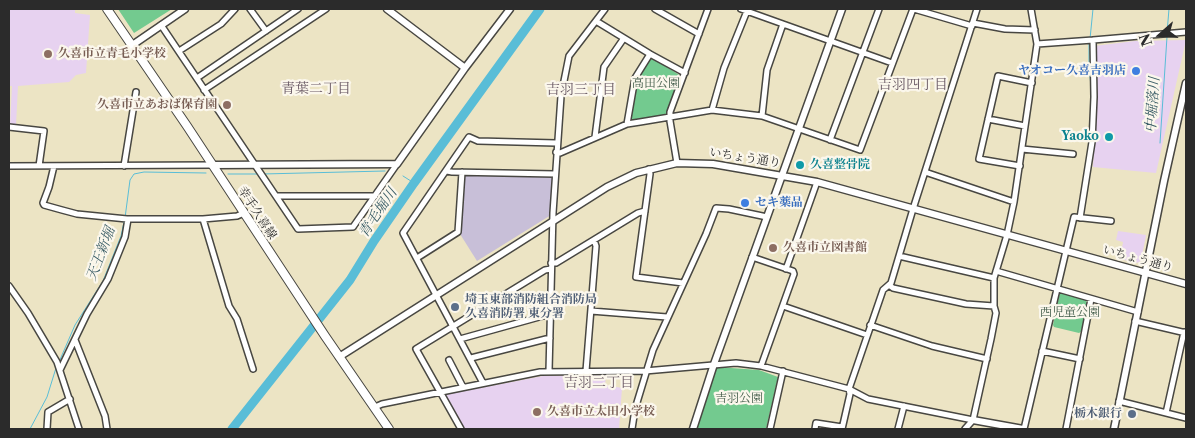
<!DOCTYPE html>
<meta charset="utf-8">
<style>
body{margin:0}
#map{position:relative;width:1195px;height:438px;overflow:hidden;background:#ece4c4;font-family:"Libre Caslon Text",serif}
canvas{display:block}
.frame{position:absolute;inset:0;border:10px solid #2b2b2b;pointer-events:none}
.north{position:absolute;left:1135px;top:10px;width:50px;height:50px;-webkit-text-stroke:4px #fbf7ec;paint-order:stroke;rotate:251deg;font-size:14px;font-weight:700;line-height:20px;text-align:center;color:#2b2b2b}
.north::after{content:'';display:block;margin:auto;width:18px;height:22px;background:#2b2b2b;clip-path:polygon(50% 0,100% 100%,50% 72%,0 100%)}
</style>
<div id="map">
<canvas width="1195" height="438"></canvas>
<div class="frame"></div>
<div class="north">N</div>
</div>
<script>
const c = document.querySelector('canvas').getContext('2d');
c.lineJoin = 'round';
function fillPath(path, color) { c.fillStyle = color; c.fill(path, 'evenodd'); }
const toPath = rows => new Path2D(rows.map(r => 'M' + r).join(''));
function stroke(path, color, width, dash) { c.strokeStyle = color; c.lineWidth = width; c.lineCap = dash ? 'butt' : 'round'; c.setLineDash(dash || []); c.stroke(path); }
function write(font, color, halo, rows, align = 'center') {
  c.font = font + ' "Libre Caslon Text","Noto Serif JP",serif'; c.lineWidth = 4.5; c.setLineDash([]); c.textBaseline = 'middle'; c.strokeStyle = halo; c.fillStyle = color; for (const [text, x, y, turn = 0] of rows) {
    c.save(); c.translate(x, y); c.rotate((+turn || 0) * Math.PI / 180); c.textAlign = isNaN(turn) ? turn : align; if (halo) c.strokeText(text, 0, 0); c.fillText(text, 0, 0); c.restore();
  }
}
fillPath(toPath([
 [9,9,61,9,75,10,75,13,90,15,86,73,76,75,69,82,18,86,16,125,10,125,12,86,9,86],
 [1186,40,1156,173,1093,167,1095,126,1094,46,1135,41],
 [1118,231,1146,235,1141,261,1137,263,1120,259,1123,242,1116,240],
 [606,375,605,385,622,388,619,429,464,429,444,395,543,376]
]), '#e7d2f0');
fillPath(toPath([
 [465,174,551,176,553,178,551,215,477,261,460,234]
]), '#c8bfd8');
fillPath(toPath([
 [118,9,172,9,134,33],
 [651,57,681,76,665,116,629,121,636,78],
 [1061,291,1087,299,1082,331,1079,333,1054,327,1053,325,1060,292],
 [717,367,759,370,778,377,766,429,697,429]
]), '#73ca8f');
stroke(toPath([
 [1167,33,1169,9],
 [1090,39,1093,9],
 [1089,43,1089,66,1091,86],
 [1160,143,1167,37],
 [228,174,259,174],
 [263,174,385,171],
 [403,176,414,183],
 [125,218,130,180,134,174,144,172,206,173],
 [59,362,75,325,103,281,121,236,124,222],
 [30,429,47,397,56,368]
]), '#59bdd7', 1);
stroke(toPath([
 [232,429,350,280,374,241,414,183,540,9]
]), '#59bdd7', 9);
const minor = toPath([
 [250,9,266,31],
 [655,9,699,34],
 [741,9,892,63],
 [914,9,972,26],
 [596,21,650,54,685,73],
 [973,23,1005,29,1035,30],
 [783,24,767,70,762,116,860,150,913,9],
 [161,25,298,229,353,227,397,164],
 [1037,44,1093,40],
 [179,51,221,24,235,9],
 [197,78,298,9],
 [204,90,326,9],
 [712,110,724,68,747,11],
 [988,119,1025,126],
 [627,124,635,78,650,54],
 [9,127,44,131,39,166],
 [595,137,604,67,624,38],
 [830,140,879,9],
 [1022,149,1073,154],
 [556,152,560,153,627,124,640,122,712,110,762,116],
 [677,163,670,121,670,112,708,9],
 [9,166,212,165],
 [54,166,49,187,43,203,44,205,62,210,77,214,127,219,203,219,237,216,244,213],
 [124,166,136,92],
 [1020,166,979,159,998,76,1032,83],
 [649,169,650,174,636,277,683,283],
 [447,171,452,172,555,174],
 [925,172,1014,202],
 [276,196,375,196],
 [1080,218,1092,142,1094,97,1093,40,1186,32],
 [203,219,229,306,237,319,253,369],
 [899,256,994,278],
 [752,257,793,271,794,274,761,366],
 [417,258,458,232,462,172],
 [551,263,556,263,638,213,645,211],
 [786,269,817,182],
 [996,271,1138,312],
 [889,285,893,288,966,304,994,306],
 [9,286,28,313,57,362,79,429],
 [783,306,867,335],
 [591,311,667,317],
 [1135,321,1186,333],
 [870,325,932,346,987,359],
 [460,339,550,314],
 [75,340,105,416,107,429],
 [1042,351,1080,359],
 [471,358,550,338],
 [449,360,463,387],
 [60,370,87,314,108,279,125,237,128,219],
 [549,371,553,213,561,96,569,56,605,9],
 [586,371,596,246,594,240],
 [483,383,403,233,469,137,478,141,556,143],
 [1119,401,1186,418],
 [375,407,382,404,540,372,645,371,736,363,761,366,849,389,868,399,973,420],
 [1166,413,1184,332],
 [47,429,48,412,70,399],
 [461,429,416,349,545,270,551,269],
 [632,429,635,409,653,350,706,234,716,208,729,209,767,217],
 [770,429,783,371],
 [815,429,816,423,842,427],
 [842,429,850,394,849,389,883,290,891,283,913,209,977,9],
 [898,429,904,406],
 [965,429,973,420,991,339,996,313,994,306,994,278,1007,235,1014,202,1037,44,1031,9],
 [1024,429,1074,217,1111,221],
 [1066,429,1091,299]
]);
const tertiary = toPath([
 [387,9,465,68],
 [131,46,185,9],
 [212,165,397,164,465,68,510,9],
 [339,357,607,187,636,173,677,163,713,164,817,182,1186,284],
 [973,420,1023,429],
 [693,429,714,364,842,9],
 [1114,429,1164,181,1186,83]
]);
const secondary = toPath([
 [107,9,187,126,325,336,389,429]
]);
stroke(minor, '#484742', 8);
stroke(tertiary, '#484742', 9);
stroke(secondary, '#484742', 10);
stroke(minor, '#fff', 5);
stroke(tertiary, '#fff', 6);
stroke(secondary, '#fff', 8);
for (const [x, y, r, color] of [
 [48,54,5,"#8d6e63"],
 [1136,71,5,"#3f7fe0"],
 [227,105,5,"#8d6e63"],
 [1109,137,5,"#0f9aa8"],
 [800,165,5,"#0f9aa8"],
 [745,203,5,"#3f7fe0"],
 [773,248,5,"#8d6e63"],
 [455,307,5,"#5c6f8a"],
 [537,412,5,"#8d6e63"],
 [1132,414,5,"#5c6f8a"]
]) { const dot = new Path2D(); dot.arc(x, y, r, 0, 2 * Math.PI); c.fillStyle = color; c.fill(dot); stroke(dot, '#fbf7ec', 2); }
write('bold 12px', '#785e54', '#fbf7ec', [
 ["久喜市立青毛小学校",58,54],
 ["久喜市立あおば保育園",217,105,"right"],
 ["久喜市立図書館",783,248],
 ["久喜市立太田小学校",547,412]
], 'left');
write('bold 12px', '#366cbe', '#fbf7ec', [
 ["ヤオコー久喜吉羽店",1126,71],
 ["セキ薬品",755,203,"left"]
], 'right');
write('12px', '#415b49', '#fbf7ec', [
 ["高田公園",656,84],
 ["西児童公園",1070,313],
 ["吉羽公園",739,399]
]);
write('bold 12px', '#0d838f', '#fbf7ec', [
 ["Yaoko",1099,137],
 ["久喜整骨院",810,165,"left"]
], 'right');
write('12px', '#2b2b2b', '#fbf7ec', [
 ["いちょう通り",745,158,9],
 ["幸手久喜線",257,213,57],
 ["いちょう通り",1138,259,15]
]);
write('bold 12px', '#4e5e75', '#fbf7ec', [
 ["埼玉東部消防組合消防局",465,300],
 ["久喜消防署 東分署",465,314],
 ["栃木銀行",1122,414,"right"]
], 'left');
write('14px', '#695964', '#fbf7ec', [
 ["吉羽四丁目",913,85],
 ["青葉二丁目",316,89],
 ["吉羽三丁目",581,90],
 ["吉羽二丁目",599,383]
]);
write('italic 14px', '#3b5e67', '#fbf7ec', [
 ["中堀落川",1153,105,-86],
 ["青毛堀川",378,213,-56],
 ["天王新堀",101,254,-69]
]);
</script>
